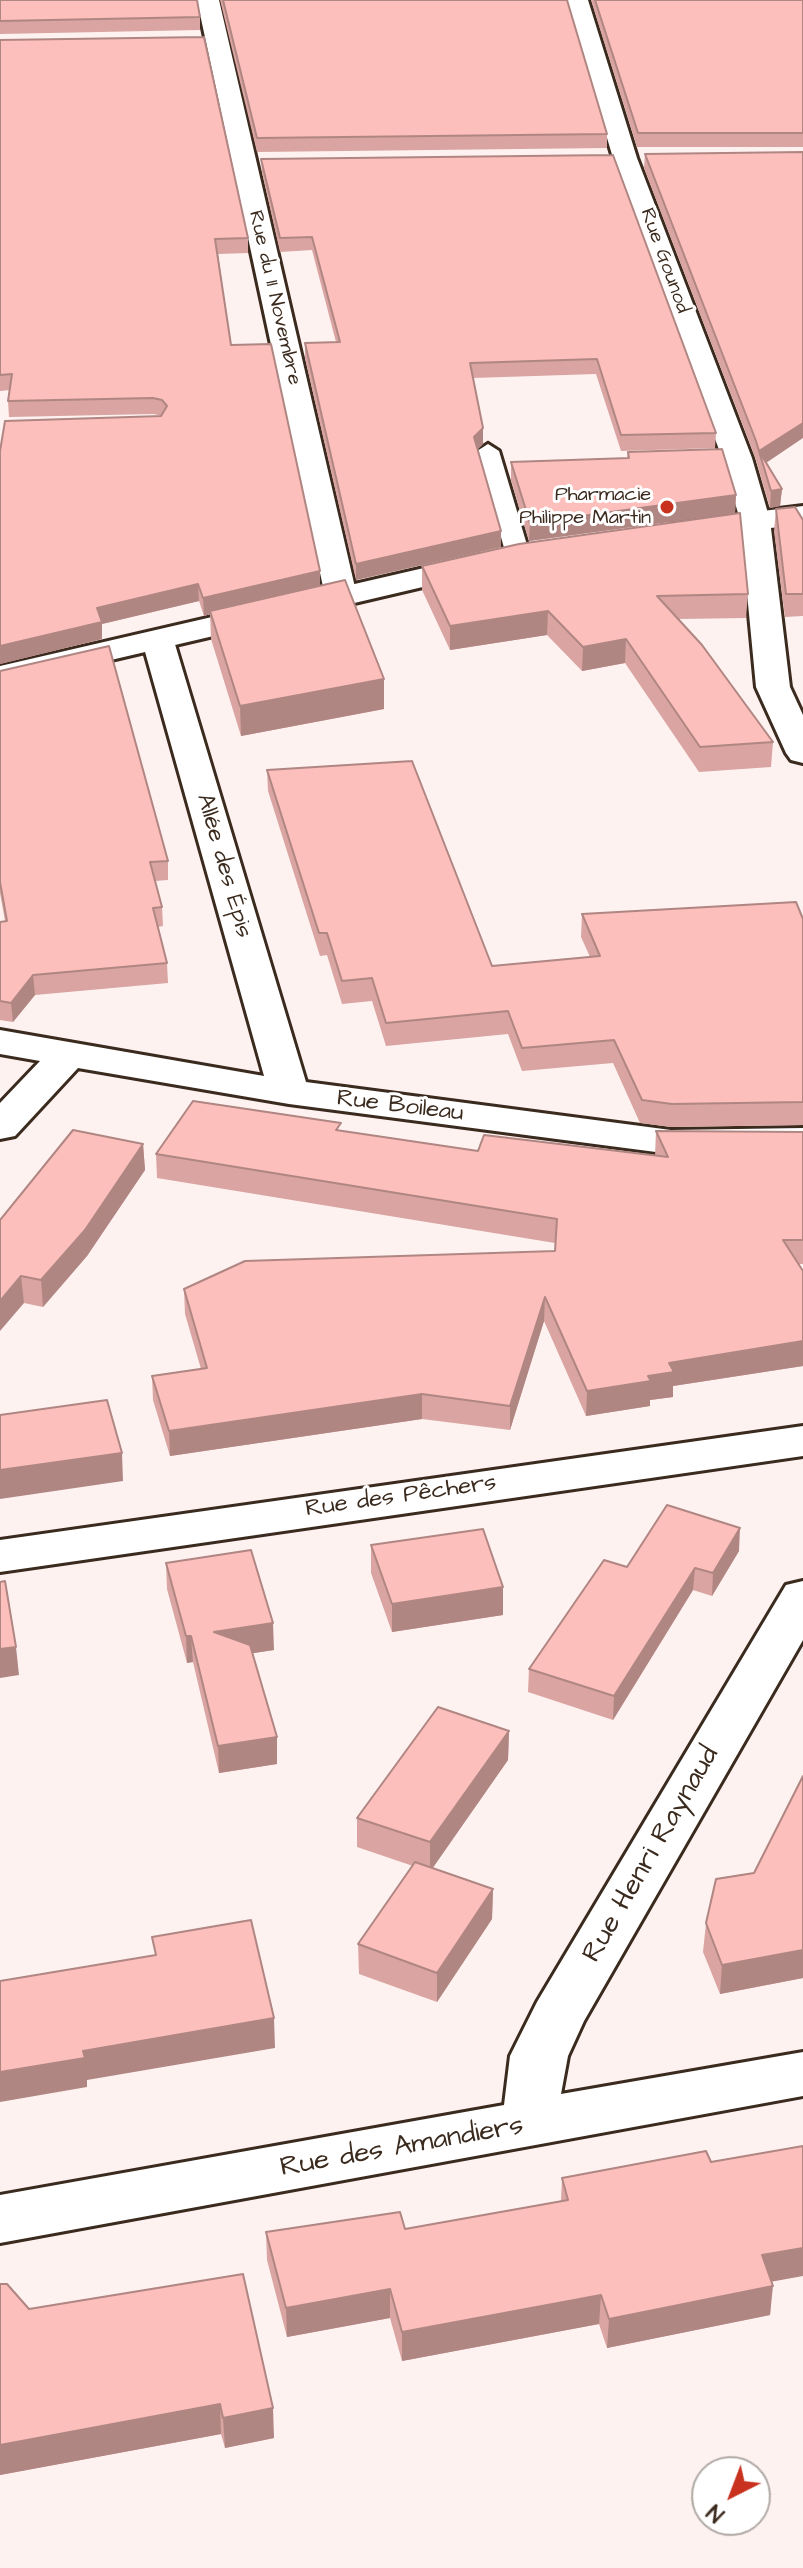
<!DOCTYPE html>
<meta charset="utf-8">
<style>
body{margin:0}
#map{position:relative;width:803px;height:2568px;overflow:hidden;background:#fef2f1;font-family:"Architects Daughter",sans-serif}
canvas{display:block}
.north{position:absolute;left:691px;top:2456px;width:80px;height:80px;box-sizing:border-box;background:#fff;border:2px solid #b1aaa5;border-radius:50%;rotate:222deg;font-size:22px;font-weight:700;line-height:32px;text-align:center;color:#3b2a1e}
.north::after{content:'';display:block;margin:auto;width:28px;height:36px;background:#c8321e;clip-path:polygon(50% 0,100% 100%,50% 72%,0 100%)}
</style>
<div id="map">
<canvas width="803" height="2568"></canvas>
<div class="north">N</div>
</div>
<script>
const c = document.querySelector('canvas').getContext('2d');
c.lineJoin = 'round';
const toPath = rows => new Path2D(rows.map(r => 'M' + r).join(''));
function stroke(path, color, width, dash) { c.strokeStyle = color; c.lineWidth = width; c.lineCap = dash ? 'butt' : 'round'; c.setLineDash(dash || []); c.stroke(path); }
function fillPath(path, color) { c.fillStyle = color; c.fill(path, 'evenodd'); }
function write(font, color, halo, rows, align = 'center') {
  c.font = font + ' "Architects Daughter",sans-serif'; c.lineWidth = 6; c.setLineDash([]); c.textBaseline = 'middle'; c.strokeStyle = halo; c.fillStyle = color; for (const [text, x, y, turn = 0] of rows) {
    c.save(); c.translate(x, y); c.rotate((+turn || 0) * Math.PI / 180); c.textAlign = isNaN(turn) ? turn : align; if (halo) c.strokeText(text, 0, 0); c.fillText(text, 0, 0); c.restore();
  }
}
const service = toPath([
 [488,444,499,451,530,555,527,560,518,562,506,555,477,451,488,444]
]);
const minor = toPath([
 [197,0,219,0,357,596,352,603,341,606,330,603,325,596,197,0],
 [566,0,588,0,637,158,752,458,770,520,790,687,803,715,803,763,791,760,786,753,756,687,740,520,722,458,613,158,566,0],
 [158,631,170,634,174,641,306,1082,671,1130,803,1128,803,1152,671,1154,289,1104,78,1068,15,1136,0,1139,0,1103,40,1061,0,1054,0,1030,264,1076,142,641,146,634,158,631],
 [803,1426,803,1456,0,1572,0,1540,803,1426],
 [803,1581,803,1640,584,2021,568,2056,561,2094,803,2052,803,2096,0,2243,0,2195,504,2105,510,2056,537,2002,786,1585,803,1581]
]);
const secondary = toPath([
 [803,506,803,524,682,539,671,537,667,530,671,523,682,521,803,506],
 [480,555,491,557,496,564,491,571,0,686,0,666,480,555]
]);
stroke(service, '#3b2a1e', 6);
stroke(minor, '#3b2a1e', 6);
stroke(secondary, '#3b2a1e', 6);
fillPath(service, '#fff');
fillPath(minor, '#fff');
fillPath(secondary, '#fff');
fillPath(toPath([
 [0,0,200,17,200,30,0,34],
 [220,0,567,0,607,134,607,148,257,152],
 [591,0,803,0,803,147,637,147],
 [0,40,248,238,248,253,218,254,231,345,320,585,384,709,241,736,211,639,210,614,204,616,199,601,102,624,102,639,0,664,161,416,154,414,9,417,8,401,10,390,0,391],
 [645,154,766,463,782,489,780,506,770,508,755,457,644,168],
 [613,155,716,433,715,448,621,451,596,374,473,378,483,428,483,444,478,449,501,547,356,580,305,358,305,343,336,342,312,250,280,252,262,172,261,159],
 [628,452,736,495,735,513,529,541,511,480,511,462,627,458],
 [776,509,803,520,803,616,785,617,774,531],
 [422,566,748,594,746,618,679,619,773,742,771,767,699,772,625,663,582,671,547,635,450,650,422,590],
 [0,671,168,861,168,880,155,881,162,907,163,926,158,927,167,963,168,983,35,995,13,1022,0,1020,0,922,5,921,0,893],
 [267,770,492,966,590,957,581,937,582,914,803,919,803,1125,671,1127,640,1123,613,1063,522,1071,508,1034,386,1046,372,1001,342,1004,327,955,320,956,268,791],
 [341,1131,478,1151,655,1156,656,1131,803,1132,803,1264,798,1264,803,1271,803,1366,673,1386,673,1397,650,1400,650,1406,586,1416,544,1321,510,1430,422,1419,170,1456,153,1400,152,1376,201,1369,185,1314,184,1289,555,1251,555,1243,157,1178,156,1154],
 [143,1144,145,1170,87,1256,43,1307,24,1303,0,1220],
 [371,1545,503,1587,503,1615,392,1632,371,1573],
 [739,1551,712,1596,693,1590,613,1720,528,1692,529,1669,627,1567],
 [166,1563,274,1650,253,1653,277,1764,219,1773,193,1662,187,1663,167,1589],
 [509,1731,508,1760,432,1868,493,1889,492,1919,437,2002,359,1974,358,1944,413,1866,357,1847,357,1818],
 [803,1776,803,1978,720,1994,703,1952,706,1923,754,1873],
 [711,2162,772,2282,770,2315,607,2348,599,2324,402,2361,390,2318,287,2337,267,2260,266,2232,405,2229,561,2201,562,2178],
 [243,2274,274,2438,225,2448,221,2434,0,2475,0,2284,29,2309]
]), '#d9a4a1');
fillPath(toPath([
 [803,423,803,438,763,465,759,451],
 [483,428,483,444,474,452,474,437],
 [782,489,780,506,770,508,771,491],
 [736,495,735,513,529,541,530,523],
 [501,531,501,547,356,580,356,564],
 [320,571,320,589,210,611,210,614,204,616,203,598],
 [198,584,199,601,102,624,102,639,0,664,0,646,97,608],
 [548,611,547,635,450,650,450,626],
 [626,639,625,663,582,671,583,647],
 [384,679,384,709,241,736,240,706],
 [33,975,35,995,13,1022,11,1003],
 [143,1144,145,1170,87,1256,43,1307,41,1280],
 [21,1276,24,1303,0,1331,0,1301],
 [545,1297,544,1321,510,1430,510,1406],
 [803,1341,803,1366,673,1386,673,1397,650,1400,650,1406,586,1416,587,1391,648,1376,669,1363],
 [422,1394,422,1419,170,1456,169,1431],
 [122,1453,123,1481,0,1499,0,1470],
 [740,1528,739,1551,712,1596,713,1573],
 [695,1568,693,1590,613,1720,614,1696],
 [503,1587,503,1615,392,1632,392,1604],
 [273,1623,274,1650,215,1659,214,1632],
 [186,1636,191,1636,193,1662,187,1663],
 [16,1647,19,1675,0,1678,0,1649],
 [509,1731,508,1760,430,1872,430,1842],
 [277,1737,277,1764,219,1773,218,1746],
 [493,1889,492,1919,437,2002,437,1973],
 [803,1950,803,1978,720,1994,722,1965],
 [274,2018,275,2048,87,2080,87,2087,0,2102,0,2072,83,2051],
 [803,2248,803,2276,759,2284,762,2255],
 [773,2286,770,2315,607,2348,609,2319],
 [390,2289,390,2318,287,2337,286,2308],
 [601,2295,599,2324,402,2361,402,2332],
 [220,2404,221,2434,0,2475,0,2445],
 [273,2408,274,2438,225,2448,223,2418]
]), '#b08683');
const building = toPath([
 [0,0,197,0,200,17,0,21,0,0],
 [223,0,567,0,607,134,257,138,223,0],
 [595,0,803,0,803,133,638,133,595,0],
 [204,37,248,238,215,239,231,345,271,344,320,571,203,598,198,584,97,608,102,622,0,646,0,451,5,421,161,416,167,406,162,400,153,398,8,401,12,374,0,375,0,40,204,37],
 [803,152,803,423,759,451,782,489,771,491,756,441,645,154,803,152],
 [613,155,716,433,621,435,597,359,470,363,483,428,474,437,501,531,356,564,305,343,340,342,312,237,280,238,261,159,613,155],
 [722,449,736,495,530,523,511,462,629,458,628,452,722,449],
 [795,507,803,520,803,594,786,594,776,509,795,507],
 [740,513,748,594,657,596,702,645,773,742,700,747,626,639,583,647,548,611,450,626,422,566,519,544,740,513],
 [345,580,384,679,240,706,210,611,345,580],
 [109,646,168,861,150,862,162,907,153,908,167,963,33,975,11,1003,0,1001,0,922,7,921,0,882,0,671,109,646],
 [412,761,492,966,600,956,582,914,796,902,803,919,803,1102,672,1104,642,1100,614,1040,522,1048,508,1011,386,1023,372,978,342,981,327,933,319,933,267,770,412,761],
 [193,1101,341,1123,336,1130,478,1151,484,1135,668,1157,656,1131,803,1132,803,1240,783,1240,803,1271,803,1341,669,1363,674,1372,648,1376,651,1381,587,1391,545,1297,510,1406,422,1394,169,1431,152,1376,207,1368,184,1289,245,1261,555,1251,557,1219,156,1154,193,1101],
 [73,1130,143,1144,85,1230,41,1280,21,1276,0,1301,0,1220,73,1130],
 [107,1400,122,1453,0,1470,0,1415,107,1400],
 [667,1505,740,1528,713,1573,695,1568,614,1696,529,1669,604,1560,627,1567,667,1505],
 [483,1529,503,1587,392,1604,371,1545,483,1529],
 [251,1550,273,1623,214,1632,250,1645,277,1737,218,1746,191,1636,186,1636,166,1563,251,1550],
 [5,1581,16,1647,0,1649,0,1582,5,1581],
 [438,1707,509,1731,430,1842,357,1818,438,1707],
 [803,1776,803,1950,722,1965,706,1923,716,1879,754,1873,803,1776],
 [415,1862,493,1889,437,1973,358,1944,415,1862],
 [251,1920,274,2018,83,2051,85,2058,0,2072,0,1981,156,1955,152,1937,251,1920],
 [803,2146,803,2248,762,2255,773,2286,609,2319,601,2295,402,2332,390,2289,286,2308,266,2232,400,2212,405,2229,568,2200,562,2178,706,2151,711,2162,803,2146],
 [243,2274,273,2408,223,2418,220,2404,0,2445,0,2284,7,2284,29,2309,243,2274]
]);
fillPath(building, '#fcbfbb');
stroke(building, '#b08683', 2);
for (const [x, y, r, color] of [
 [667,507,8,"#c8321e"]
]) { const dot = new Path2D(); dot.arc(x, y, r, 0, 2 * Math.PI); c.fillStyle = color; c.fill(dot); stroke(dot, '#fff', 3); }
write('20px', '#3b2a1e', '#fff', [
 ["Rue Gounod",664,261,70],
 ["Rue du 11 Novembre",274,298,77]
]);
write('20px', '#3b2a1e', '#fff', [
 ["Pharmacie",651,496],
 ["Philippe Martin",651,519]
], 'right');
write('24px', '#3b2a1e', '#fff', [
 ["Allée des Épis",223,866,74],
 ["Rue Boileau",400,1107,7],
 ["Rue des Pêchers",401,1497,-8]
]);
write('28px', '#3b2a1e', '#fff', [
 ["Rue Henri Raynaud",652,1855,-60],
 ["Rue des Amandiers",402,2148,-10]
]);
</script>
